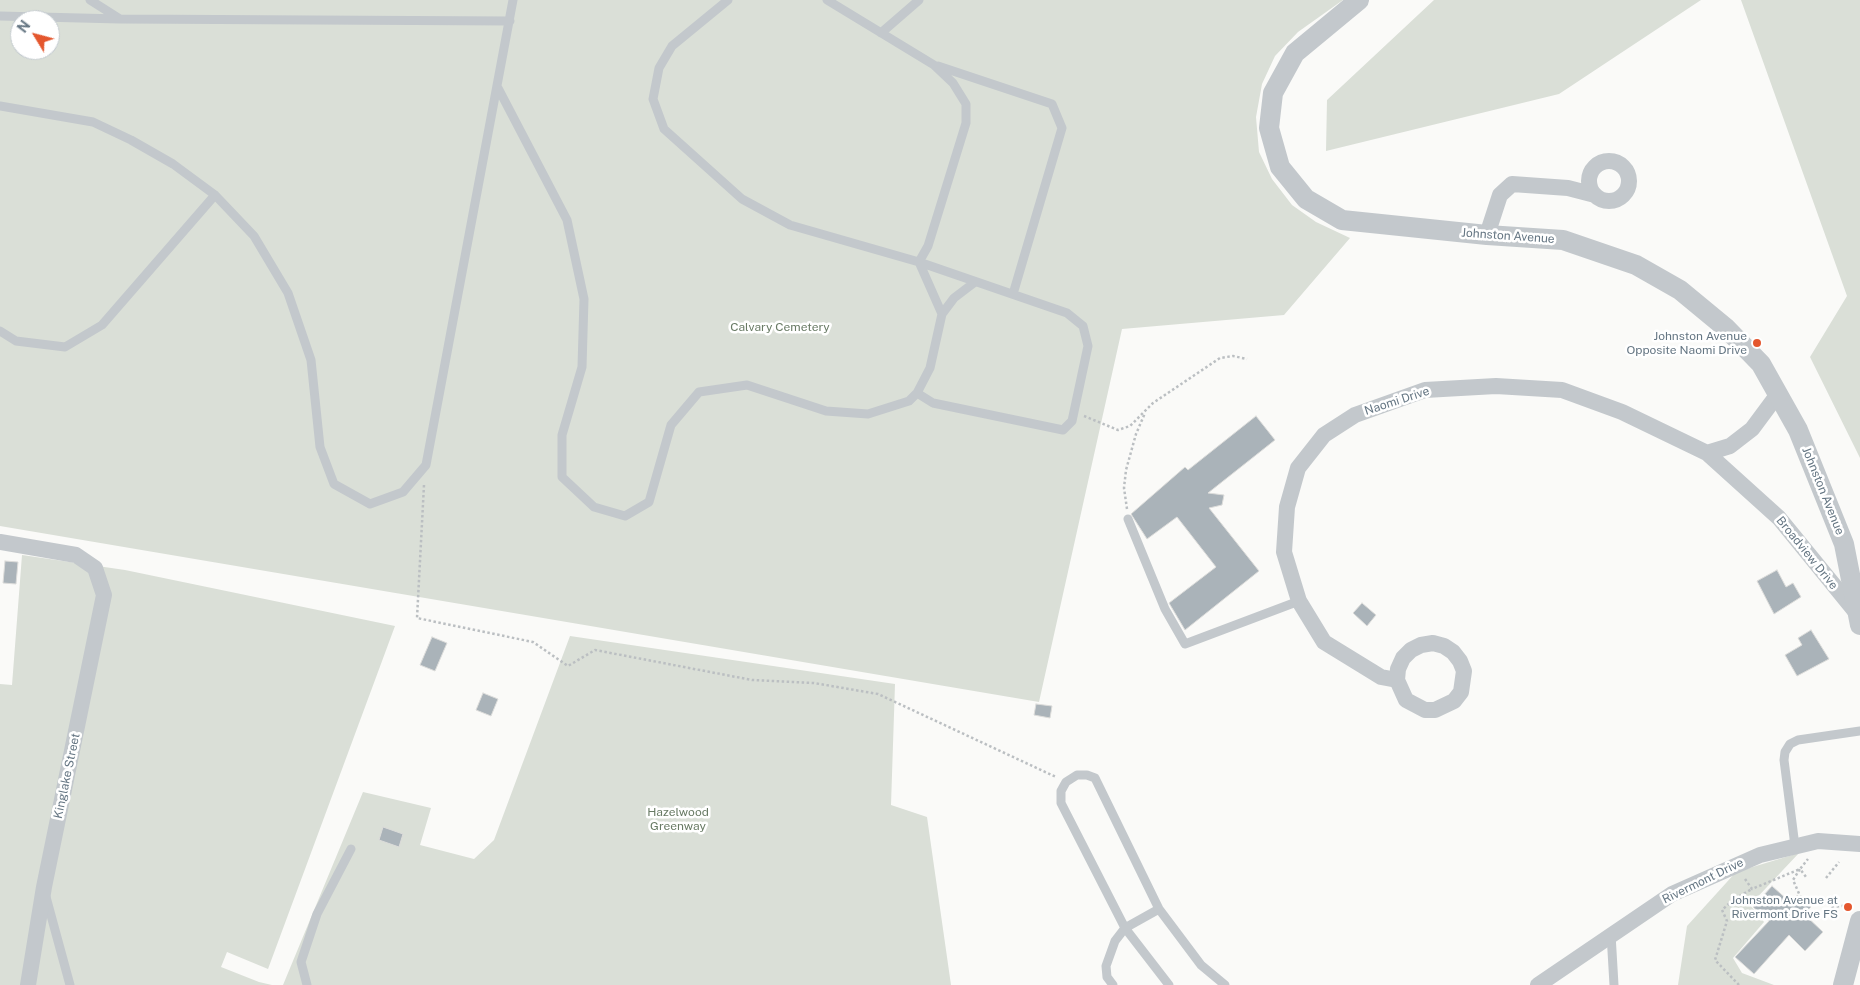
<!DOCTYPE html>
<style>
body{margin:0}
#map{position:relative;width:1860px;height:985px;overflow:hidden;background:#fafaf8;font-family:"Public Sans",sans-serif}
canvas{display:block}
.north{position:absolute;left:10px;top:10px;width:50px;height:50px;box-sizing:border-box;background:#fff;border:1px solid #c1c8cd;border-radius:50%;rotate:307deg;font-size:14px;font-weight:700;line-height:20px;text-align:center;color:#657683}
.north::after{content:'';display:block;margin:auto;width:18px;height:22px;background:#e4572e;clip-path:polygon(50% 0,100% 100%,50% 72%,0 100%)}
</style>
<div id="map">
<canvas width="1860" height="985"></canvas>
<div class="north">N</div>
</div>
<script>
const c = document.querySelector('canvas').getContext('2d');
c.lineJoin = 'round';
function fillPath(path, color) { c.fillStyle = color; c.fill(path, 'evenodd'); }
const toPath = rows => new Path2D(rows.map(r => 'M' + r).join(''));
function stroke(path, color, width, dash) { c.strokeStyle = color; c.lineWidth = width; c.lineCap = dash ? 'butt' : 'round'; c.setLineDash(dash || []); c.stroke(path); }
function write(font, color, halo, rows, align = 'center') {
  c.font = font + ' "Public Sans",sans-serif'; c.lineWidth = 5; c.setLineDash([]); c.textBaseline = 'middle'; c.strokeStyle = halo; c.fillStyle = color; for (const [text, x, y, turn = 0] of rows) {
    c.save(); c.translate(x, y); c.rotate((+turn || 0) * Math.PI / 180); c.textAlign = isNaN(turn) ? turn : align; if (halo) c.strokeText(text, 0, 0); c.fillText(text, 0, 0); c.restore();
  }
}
fillPath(toPath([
 [0,0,1343,0,1298,32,1275,56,1262,84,1256,117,1259,152,1272,179,1292,205,1316,222,1350,238,1284,315,1122,329,1039,702,0,526],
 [20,20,50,20,50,50,20,50],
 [1434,0,1701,0,1559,94,1326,151,1327,100],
 [1741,0,1860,0,1860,458,1810,357,1847,296],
 [22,555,125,570,395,626,268,969,227,952,221,967,259,982,272,985,0,985,0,684,12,685],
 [570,636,895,684,891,805,927,817,951,985,283,985,363,792,431,808,420,845,474,859,494,840],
 [1799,853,1750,905,1764,922,1733,958,1742,973,1774,985,1678,985,1687,926,1736,872]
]), '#dadfd7');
const building = toPath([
 [1256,416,1275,440,1208,493,1224,495,1222,505,1209,508,1259,571,1185,630,1169,603,1216,567,1177,517,1147,539,1131,514,1185,467,1188,470,1256,416],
 [5,561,18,562,16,584,3,583,5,561],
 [1777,570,1786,587,1793,583,1801,597,1774,614,1757,581,1777,570],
 [1362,603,1376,615,1367,626,1353,613,1362,603],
 [1811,630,1829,659,1797,676,1785,655,1802,645,1798,638,1811,630],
 [432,637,447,643,435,671,420,665,432,637],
 [483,693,498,699,491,716,476,710,483,693],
 [1036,704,1052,706,1050,718,1034,715,1036,704],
 [383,827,403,834,399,847,379,840,383,827],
 [1772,886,1790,902,1797,895,1806,903,1811,907,1804,914,1823,932,1805,951,1789,935,1754,974,1735,957,1769,921,1753,907,1772,886]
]);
fillPath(building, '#aab3b9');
stroke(building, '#dcdcda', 1);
stroke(toPath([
 [1084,416,1118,430,1130,426,1153,403,1220,358,1233,356,1247,359],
 [424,485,417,618,533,642,568,666,595,650,752,680,814,683,878,694,1056,777],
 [1127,509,1124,488,1126,470,1136,434,1145,413],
 [1826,878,1839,862],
 [1745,879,1752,889,1800,869,1808,859],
 [1801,898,1793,880,1800,869,1806,877],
 [1824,900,1833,907,1850,905],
 [1806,903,1812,896],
 [1739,985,1715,960,1727,921,1722,910,1733,900,1752,889]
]), '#bbbfc2', 2.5, [2.5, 2.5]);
stroke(toPath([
 [90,0,120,19,510,21],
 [827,0,934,65,953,83,966,104,966,123,928,246,919,262,1067,313,1083,326,1088,346,1072,421,1063,430,933,403,917,393],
 [0,16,120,19],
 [881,33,919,0],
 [938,66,1052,104,1062,128,1013,294],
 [498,88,567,220,584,299,582,367,562,435,562,477,594,507,625,516,649,502,671,425,699,392,747,385,826,411,868,414,909,401,917,393,930,368,942,314,919,262,790,225,742,199,664,129,653,99,659,68,672,46,728,0],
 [0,106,93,122,131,140,173,164,215,195],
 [942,314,954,298,975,282],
 [0,331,16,341,65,347,102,325,215,195,254,236,288,293,311,360,320,447,334,484,370,504,403,492,426,465,513,0],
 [1128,519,1165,609,1185,644,1299,601],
 [1795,846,1784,760,1785,752,1790,744,1798,740,1860,731],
 [46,897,70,985],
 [1611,934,1614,985],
 [307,985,301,962,317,914,351,849],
 [1113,985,1107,977,1106,966,1115,941,1125,928,1159,909],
 [1169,985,1125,928,1061,803,1061,791,1066,782,1077,775,1087,775,1095,778,1159,909,1201,965,1225,985]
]), '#c3c8cc', 9);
stroke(toPath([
 '1589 181a20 20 0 1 1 40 0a20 20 0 1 1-40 0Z',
 [1487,235,1500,195,1512,184,1568,188,1595,195],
 [1707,453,1730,446,1752,429,1778,394],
 [0,542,76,555,95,568,104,595,44,887,28,985],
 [1397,680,1398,669,1403,658,1411,650,1421,645,1433,643,1444,646,1453,652,1460,661,1464,671,1461,692,1454,701,1435,710,1425,710,1406,700,1397,680,1381,677,1324,642,1299,601,1284,552,1287,507,1298,468,1324,435,1355,415,1425,390,1496,386,1562,390,1622,412,1707,453,1779,518,1859,616],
 [1538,985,1672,894,1760,855,1818,841,1860,844]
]), '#c3c8cc', 16);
stroke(toPath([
 [1359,0,1295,53,1273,93,1269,128,1280,167,1306,199,1342,220,1487,235,1563,240,1636,265,1680,290,1726,328,1761,364,1798,430,1844,544,1860,625],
 [1843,985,1860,921]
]), '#c3c8cc', 20);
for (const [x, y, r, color] of [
 [1757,343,5,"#e4572e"],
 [1848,907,5,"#e4572e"]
]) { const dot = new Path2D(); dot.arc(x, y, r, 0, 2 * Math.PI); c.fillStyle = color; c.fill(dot); stroke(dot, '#fff', 2); }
write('12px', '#657683', '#fff', [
 ["Johnston Avenue",1508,236,4],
 ["Naomi Drive",1397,401,-18],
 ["Johnston Avenue",1823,491,68],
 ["Broadview Drive",1807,553,51],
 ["Kinglake Street",67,776,-78],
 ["Rivermont Drive",1703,881,-26]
]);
write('12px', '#687a64', '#fff', [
 ["Calvary Cemetery",780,327],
 ["Hazelwood",678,812],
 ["Greenway",678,826]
]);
write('12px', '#657683', '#fff', [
 ["Johnston Avenue",1747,336],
 ["Opposite Naomi Drive",1747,350],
 ["Johnston Avenue at",1838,900],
 ["Rivermont Drive FS",1838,914]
], 'right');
</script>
